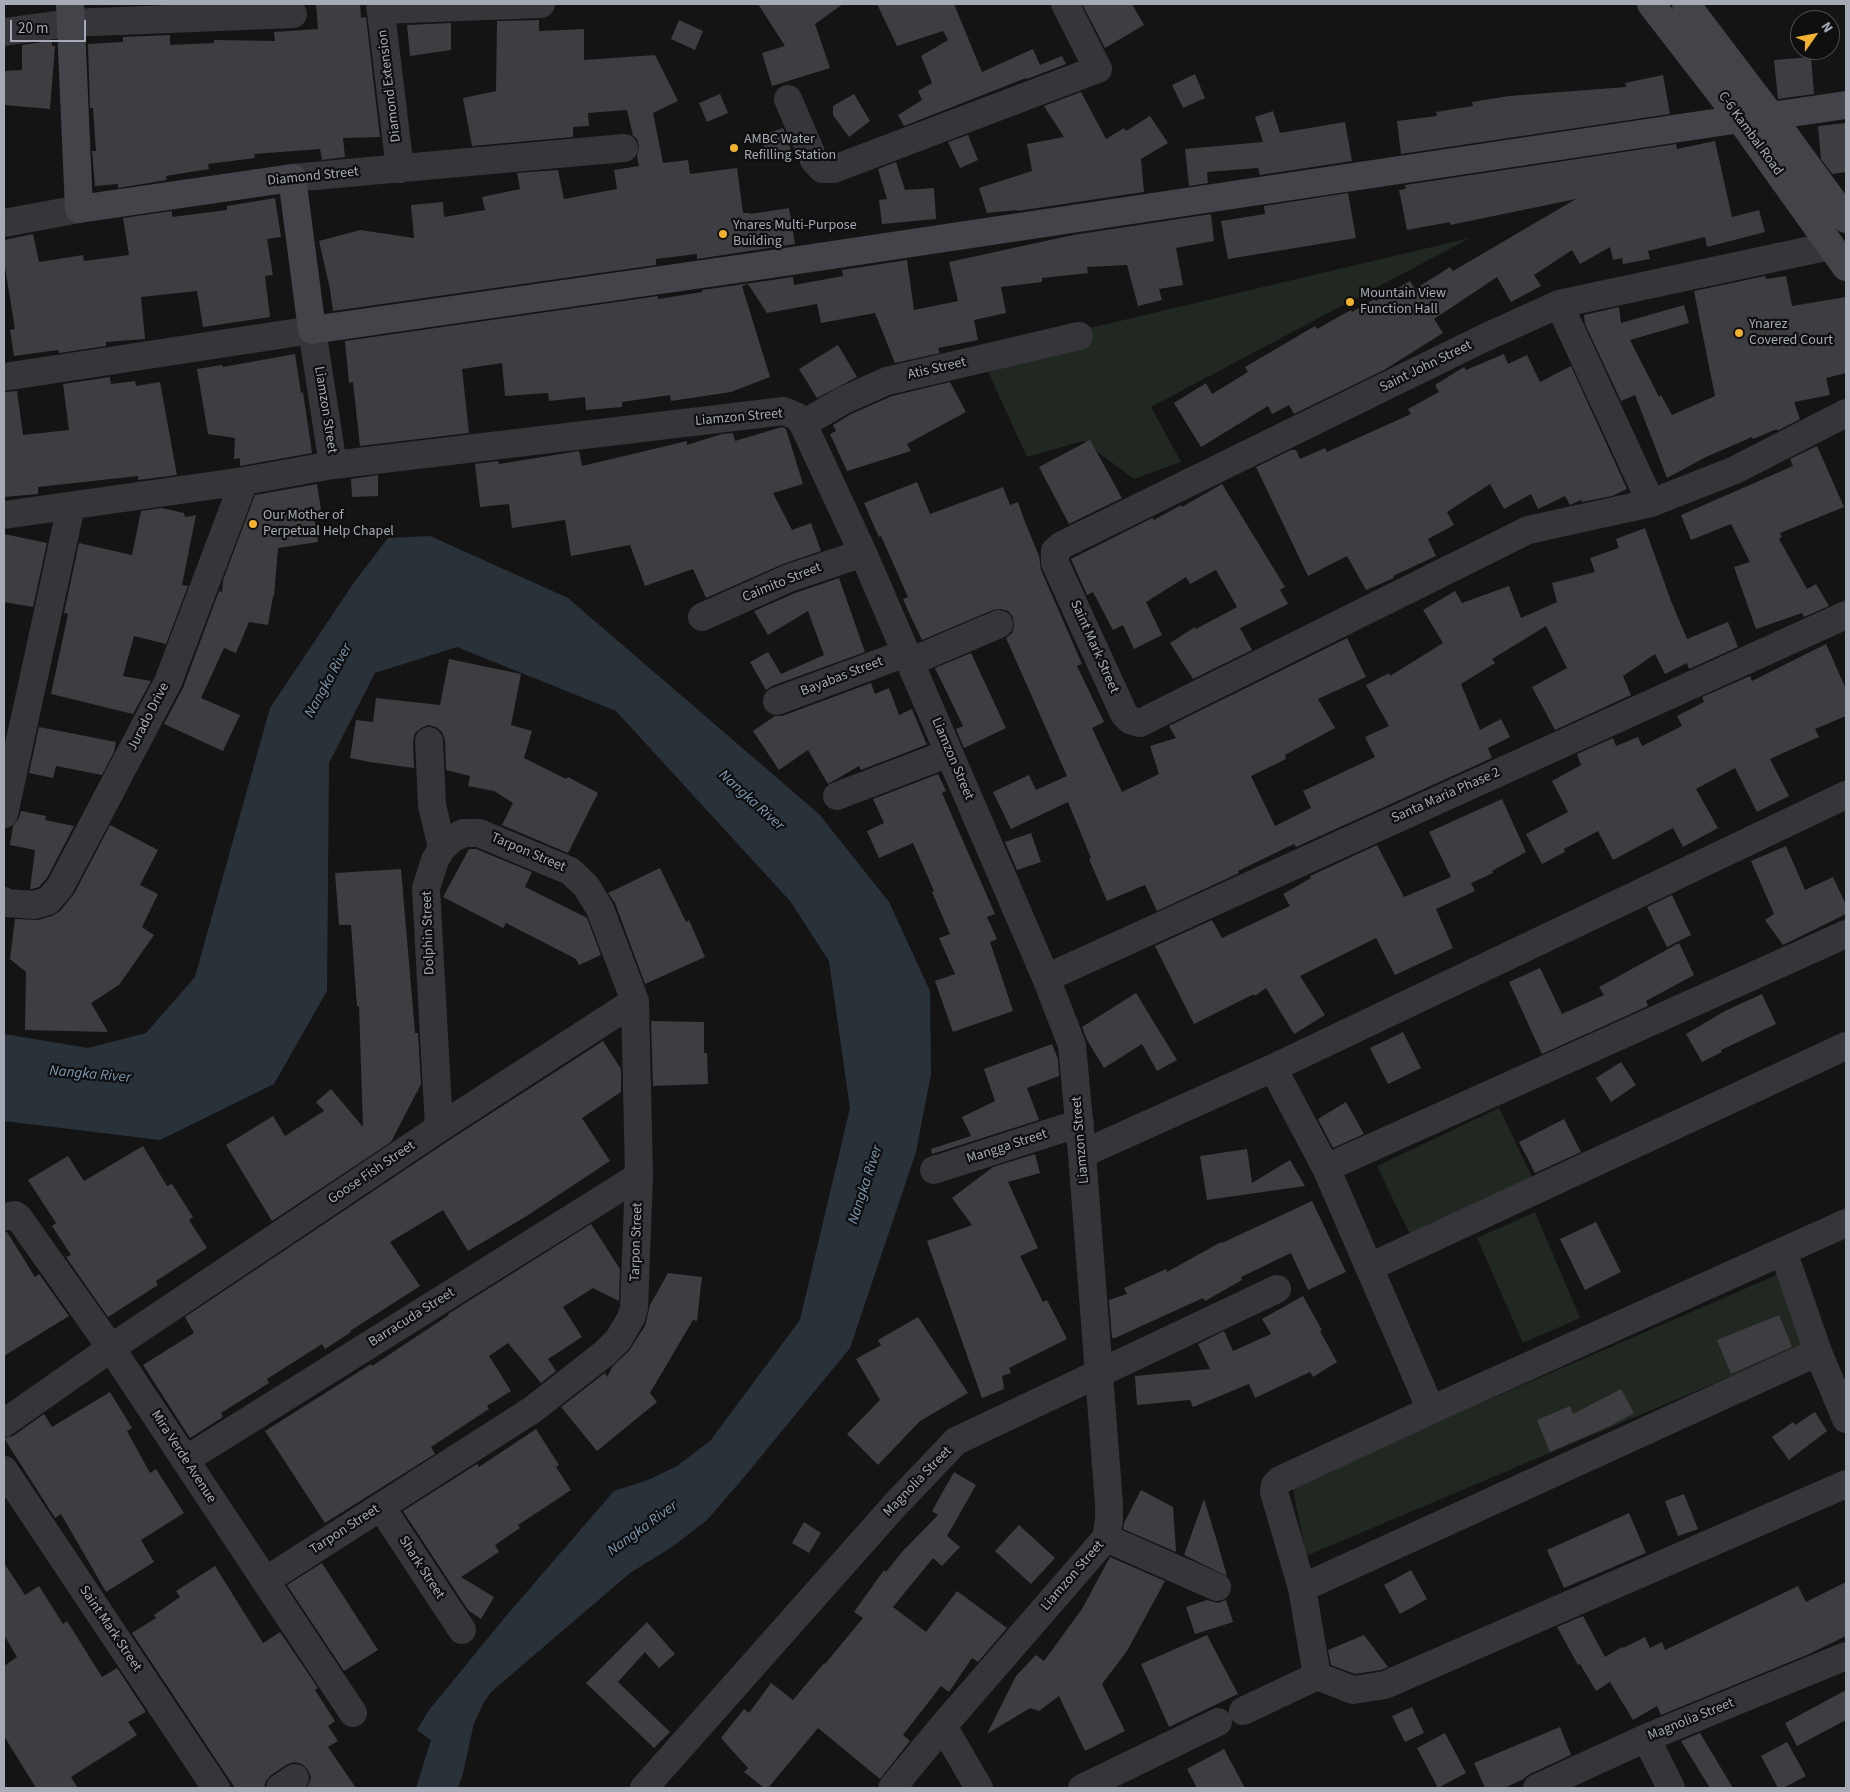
<!DOCTYPE html>
<style>
body{margin:0}
#map{position:relative;width:1850px;height:1792px;overflow:hidden;background:#141415;font-family:"Source Sans 3",sans-serif}
canvas{display:block}
.frame{position:absolute;inset:0;border:5px solid #a5aab6;pointer-events:none}
.north{position:absolute;left:1790px;top:10px;width:50px;height:50px;box-sizing:border-box;background:#0f0f10;border:1px solid #4b4d52;border-radius:50%;rotate:57deg;font-size:14px;font-weight:700;line-height:20px;text-align:center;color:#a5aab6}
.north::after{content:'';display:block;margin:auto;width:18px;height:22px;background:#f2b22f;clip-path:polygon(50% 0,100% 100%,50% 72%,0 100%)}
.scale{position:absolute;left:10px;top:20px;width:76px;height:22px;box-sizing:border-box;border:2px solid #a5aab6;border-top:0;padding-left:6px;font-size:15px;line-height:18px;white-space:nowrap;color:#a5aab6;-webkit-text-stroke:4px #0f0f10;paint-order:stroke}
</style>
<div id="map">
<canvas width="1850" height="1792"></canvas>
<div class="frame"></div>
<div class="north">N</div>
<div class="scale">20 m</div>
</div>
<script>
const c = document.querySelector('canvas').getContext('2d');
c.lineJoin = 'round';
function fillPath(path, color) { c.fillStyle = color; c.fill(path, 'evenodd'); }
const toPath = rows => new Path2D(rows.map(r => 'M' + r).join(''));
function stroke(path, color, width, dash) { c.strokeStyle = color; c.lineWidth = width; c.lineCap = dash ? 'butt' : 'round'; c.setLineDash(dash || []); c.stroke(path); }
function write(font, color, halo, rows, align = 'center') {
  c.font = font + ' "Source Sans 3",sans-serif'; c.lineWidth = 4.5; c.setLineDash([]); c.textBaseline = 'middle'; c.strokeStyle = halo; c.fillStyle = color; for (const [text, x, y, turn = 0] of rows) {
    c.save(); c.translate(x, y); c.rotate((+turn || 0) * Math.PI / 180); c.textAlign = isNaN(turn) ? turn : align; if (halo) c.strokeText(text, 0, 0); c.fillText(text, 0, 0); c.restore();
  }
}
fillPath(toPath([
 [1470,238,1151,407,1181,462,1134,479,1083,441,1027,457,980,354],
 [1499,1108,1533,1179,1411,1237,1377,1166],
 [1535,1212,1580,1318,1523,1343,1477,1238],
 [1779,1274,1803,1346,1306,1556,1292,1485]
]), '#202821');
fillPath(toPath([
 [430,536,568,598,819,814,889,902,930,991,931,1074,916,1152,850,1348,745,1476,707,1520,672,1547,630,1573,491,1692,484,1702,474,1723,463,1773,458,1788,416,1788,431,1740,417,1730,429,1710,506,1616,614,1491,648,1480,677,1466,710,1441,800,1320,850,1108,829,961,790,901,616,711,457,647,375,673,329,763,327,991,274,1084,160,1140,4,1121,4,1034,88,1048,146,1033,195,977,270,708,355,581,388,538]
]), '#2a3239');
fillPath(toPath([
 [316,4,360,4,361,18,366,17,380,137,343,138,345,157,322,160,320,149,254,154,255,158,208,164,209,169,166,176,167,180,118,188,118,184,95,186,92,151,96,151,93,108,90,108,88,44,123,42,123,37,170,35,170,45,214,43,214,40,275,41,274,32,318,29],
 [758,4,843,4,815,24,830,68,772,86,762,53,785,46],
 [877,4,954,4,982,72,1033,49,1040,65,1062,56,1066,64,1027,79,1026,78,904,126,898,115,922,100,918,91,932,83,921,56,948,40,943,31,897,46],
 [1082,4,1132,4,1144,25,1105,48],
 [539,20,539,31,584,29,584,60,655,55,678,101,653,113,663,163,688,160,690,174,737,168,743,213,750,213,750,214,789,208,795,244,697,259,697,254,656,259,656,265,333,311,330,289,319,241,360,230,414,238,411,205,443,202,444,217,485,210,482,197,520,189,517,173,558,170,564,199,617,189,614,170,639,166,637,156,639,146,637,139,633,136,627,110,588,113,589,126,573,127,573,137,472,146,463,98,496,91,497,21],
 [679,20,703,31,695,50,671,39],
 [451,23,451,50,410,56,407,25],
 [43,42,52,42,52,46,55,46,50,109,4,105,4,71,22,70,22,45],
 [1811,57,1814,94,1778,99,1774,60],
 [1195,74,1205,98,1183,108,1172,85],
 [1663,75,1670,114,1401,154,1397,121,1437,116,1436,112,1473,106,1472,102,1509,96,1626,87,1625,83],
 [1081,92,1106,139,1124,128,1126,131,1150,116,1168,143,1141,159,1144,192,1017,211,1017,210,987,213,979,188,1032,171,1027,144,1064,137,1044,106],
 [720,94,728,113,707,122,699,103],
 [854,94,870,121,849,137,833,115,833,106],
 [1273,111,1280,133,1345,122,1352,161,1260,175,1258,168,1207,172,1208,183,1189,186,1185,149,1263,142,1255,117],
 [1846,123,1846,172,1832,174,1821,159,1818,126],
 [783,128,792,153,769,161,760,136],
 [968,135,978,160,960,168,948,142],
 [1715,141,1732,217,1759,210,1765,232,1707,247,1705,237,1648,251,1650,259,1623,264,1622,258,1613,260,1610,247,1580,264,1572,250,1534,275,1541,286,1511,302,1497,277,1434,319,1443,333,1384,370,1294,414,1289,405,1272,414,1268,406,1201,447,1174,403,1206,383,1212,394,1248,372,1245,367,1315,326,1317,329,1351,310,1352,312,1374,299,1376,301,1410,281,1415,289,1450,267,1453,271,1576,199,1450,225,1450,222,1407,230,1399,190,1406,189,1405,185,1676,144,1677,149],
 [896,162,905,190,934,188,936,219,882,224,879,200,887,199,878,169],
 [1348,193,1356,238,1228,259,1221,221,1265,214,1264,206],
 [275,198,281,237,267,239,273,275,265,276,270,317,203,327,197,291,141,297,145,339,106,342,106,346,59,353,58,350,14,356,10,330,15,329,4,261,4,240,33,234,39,262,83,255,84,261,129,255,123,218,172,211,172,217,227,210,227,206],
 [1211,214,1214,241,1176,248,1183,285,1159,289,1162,300,1138,306,1127,265,1087,267,1088,273,1042,278,1042,282,1001,287,1006,313,974,320,978,340,938,348,940,353,895,363,875,313,821,323,817,304,767,313,748,284,742,286,770,377,731,392,671,401,670,395,622,402,622,407,586,410,585,397,549,401,548,393,505,396,502,363,462,369,469,433,360,446,353,382,349,383,345,341,658,296,658,299,702,292,702,290,793,277,794,285,843,276,842,270,907,260,914,310,958,301,949,262,1073,235],
 [1765,276,1766,279,1786,276,1792,306,1846,297,1846,373,1826,378,1830,395,1794,402,1800,419,1777,431,1777,429,1753,439,1752,437,1706,457,1667,478,1635,395,1621,401,1585,324,1584,315,1619,307,1621,323,1684,305,1689,323,1630,340,1659,397,1661,395,1672,415,1715,396,1694,291],
 [838,345,857,377,817,398,799,369],
 [295,354,301,393,303,392,312,453,240,466,240,458,234,459,235,438,208,434,197,369,222,365,223,367],
 [1504,354,1508,364,1527,355,1540,382,1571,366,1627,489,1612,496,1582,502,1581,500,1570,505,1565,496,1538,509,1531,494,1504,509,1490,484,1447,512,1454,525,1428,539,1436,556,1393,576,1394,578,1366,590,1347,556,1308,576,1256,467,1291,450,1296,450,1300,459,1325,448,1327,452,1411,414,1408,409,1439,392,1435,385,1464,367,1466,370],
 [110,377,111,384,135,381,136,386,160,382,177,475,138,480,138,476,38,487,38,494,4,497,4,392,17,391,23,435,69,430,63,384],
 [950,382,966,412,907,444,911,451,847,471,830,434,836,431,833,425,851,414,892,396],
 [782,427,786,429,803,484,773,493,792,530,811,523,821,551,783,564,706,598,693,569,645,586,630,545,571,556,565,520,512,528,509,504,480,507,475,464,498,461,499,464,579,451,582,466,687,441,687,445,722,434,733,433,735,441],
 [1090,440,1122,498,1069,524,1039,467],
 [1817,446,1844,507,1780,533,1782,537,1779,539,1807,589,1816,584,1829,606,1804,617,1802,613,1756,629,1734,567,1750,562,1731,524,1691,540,1681,515,1793,466,1790,459],
 [378,475,378,496,352,497,351,479],
 [917,482,930,514,1003,487,1010,505,1018,502,1025,522,1039,556,1041,570,1082,664,1077,666,1104,722,1092,728,1122,792,1159,774,1150,746,1176,738,1169,726,1347,638,1366,677,1318,699,1335,728,1285,755,1286,759,1251,776,1275,826,1311,808,1303,791,1375,757,1365,737,1389,726,1366,685,1389,673,1390,676,1443,643,1423,610,1455,591,1462,603,1509,586,1521,618,1557,602,1552,583,1595,572,1590,558,1619,548,1616,539,1645,528,1671,601,1687,639,1728,622,1738,647,1689,669,1687,663,1665,674,1655,654,1623,676,1631,695,1555,730,1532,687,1567,668,1546,626,1492,659,1495,663,1461,684,1480,730,1501,719,1510,737,1488,748,1492,758,1296,847,1294,844,1238,871,1239,873,1157,911,1145,885,1107,901,1089,859,1091,858,1068,802,1011,829,993,792,1029,775,1036,790,1067,776,1006,638,1012,633,1014,626,1013,617,1008,611,1001,609,993,610,922,640,910,615,903,599,908,597,881,536,879,537,864,503],
 [317,484,322,516,314,516,318,542,278,548,274,596,273,596,268,625,249,622,236,653,224,648,201,698,240,715,223,751,164,724,183,688,219,591,222,592,223,580,255,495],
 [1222,484,1285,587,1280,590,1288,604,1240,628,1252,650,1193,679,1170,643,1195,627,1196,629,1237,607,1216,570,1190,584,1186,577,1146,602,1162,635,1134,649,1123,625,1113,630,1093,592,1087,595,1071,559,1152,518,1154,520,1181,505,1182,507],
 [162,508,184,513,185,517,196,515,182,585,188,586,166,644,134,636,123,676,151,681,133,714,51,694,68,614,64,613,79,543,132,555,141,511],
 [4,534,47,543,33,607,4,602],
 [839,578,865,652,772,686,766,690,750,662,768,652,781,674,824,655,808,611,768,635,754,611,795,593],
 [1826,644,1846,689,1846,716,1815,729,1819,737,1770,759,1789,796,1757,812,1735,768,1696,789,1718,828,1683,847,1673,828,1613,860,1598,831,1564,849,1565,852,1542,864,1526,834,1568,812,1552,781,1581,765,1577,754,1613,738,1616,746,1638,737,1642,746,1682,726,1677,716,1704,702,1702,697,1750,676,1752,681],
 [971,653,1006,728,964,748,956,729,963,726,935,668],
 [449,659,521,674,511,725,532,731,524,758,566,779,568,777,598,793,568,853,502,825,513,803,494,791,468,786,470,776,446,770,445,740,442,732,436,727,428,725,421,728,415,733,413,742,414,768,370,762,350,758,356,720,373,722,376,698,440,705],
 [871,683,875,694,889,688,899,715,912,709,926,743,928,744,861,770,859,766,828,784,808,750,779,770,753,731,775,716,782,716],
 [39,727,116,742,114,752,102,775,56,766,53,778,29,773],
 [938,774,946,791,942,793,995,914,987,917,997,939,990,942,1013,1011,953,1032,935,981,955,974,939,938,950,934,932,892,934,891,913,843,879,858,867,831,884,823,873,799],
 [1502,799,1526,852,1492,871,1493,873,1471,883,1475,891,1436,909,1453,948,1395,975,1376,938,1300,976,1325,1015,1294,1034,1266,988,1255,996,1254,994,1194,1024,1155,946,1212,920,1222,938,1290,906,1283,894,1311,878,1310,876,1377,845,1404,897,1451,877,1429,832],
 [21,811,46,816,45,820,74,826,47,878,39,887,32,889,30,889,35,850,10,845,13,826,19,818],
 [110,825,158,850,140,885,158,894,142,927,154,935,119,985,91,1003,108,1032,25,1030,26,972,10,959,15,919,38,920,52,916,60,911,74,894],
 [1031,833,1041,862,1017,870,1005,842],
 [1786,846,1805,890,1833,877,1846,905,1846,914,1783,945,1765,920,1774,914,1751,861],
 [469,849,476,849,532,872,525,887,587,918,601,955,579,965,576,959,506,923,503,928,443,897],
 [660,868,686,922,689,920,705,957,645,984,615,903,608,893],
 [401,869,415,1033,418,1033,421,1084,391,1142,272,1221,226,1145,273,1116,285,1136,324,1111,316,1102,331,1089,363,1127,359,1006,357,1006,351,925,339,925,335,873],
 [1672,895,1691,935,1667,947,1647,907],
 [1679,943,1694,975,1646,1001,1648,1006,1542,1054,1509,982,1540,968,1562,1014,1604,995,1599,987],
 [1136,993,1177,1060,1157,1071,1142,1044,1104,1068,1087,1040,1082,1027],
 [1762,994,1776,1024,1721,1050,1722,1052,1702,1062,1686,1034,1725,1011],
 [651,1021,704,1022,704,1053,707,1053,708,1084,653,1086],
 [1403,1032,1421,1068,1388,1084,1370,1048],
 [603,1041,621,1069,621,1092,582,1118,610,1161,525,1217,468,1251,443,1210,390,1242,420,1286,350,1331,351,1332,325,1349,322,1344,267,1379,269,1383,221,1413,223,1417,190,1438,143,1365,194,1333,185,1317,448,1141],
 [1052,1044,1058,1059,1059,1076,1027,1088,1039,1120,932,1154,931,1149,971,1136,962,1117,995,1101,984,1069],
 [1621,1062,1636,1085,1611,1102,1596,1078],
 [1346,1102,1364,1134,1333,1148,1318,1119],
 [1564,1119,1581,1152,1535,1173,1519,1142],
 [143,1146,167,1186,172,1184,193,1217,189,1220,207,1248,156,1281,158,1285,108,1317,66,1257,71,1255,52,1226,56,1223,28,1180,68,1156,84,1181],
 [1247,1149,1252,1183,1290,1160,1305,1186,1207,1200,1200,1156],
 [1035,1154,1040,1173,1008,1182,1038,1248,1020,1256,1043,1302,1047,1300,1067,1339,1009,1368,1011,1373,1002,1376,1004,1389,982,1398,927,1241,972,1225,952,1198,993,1167],
 [1312,1201,1346,1272,1308,1290,1291,1253,1241,1277,1242,1280,1205,1301,1203,1298,1115,1338,1112,1338,1109,1300,1127,1294,1124,1288,1166,1269,1167,1272,1221,1242,1222,1243],
 [1596,1222,1621,1272,1585,1290,1560,1239],
 [591,1224,620,1269,619,1301,593,1288,563,1307,582,1337,548,1359,556,1371,541,1383,508,1343,489,1356,511,1391,487,1406,489,1409,431,1447,435,1454,325,1523,265,1431,371,1364,372,1366,449,1315,448,1314],
 [4,1232,7,1232,35,1277,39,1274,69,1316,4,1356],
 [668,1273,702,1277,697,1321,693,1320,650,1393,657,1402,597,1451,561,1407,605,1373,607,1377,613,1366,629,1351,645,1326,650,1305],
 [1303,1296,1322,1330,1320,1331,1337,1362,1313,1377,1310,1372,1255,1398,1249,1384,1193,1407,1190,1400,1137,1405,1135,1376,1210,1369,1198,1344,1224,1331,1233,1351,1271,1334,1262,1319],
 [1779,1315,1792,1347,1731,1374,1717,1340],
 [918,1317,968,1393,920,1421,878,1465,847,1434,880,1400,856,1359,881,1345,878,1340],
 [1621,1389,1634,1413,1610,1426,1550,1452,1537,1420,1570,1406,1573,1414],
 [110,1392,132,1428,127,1431,150,1473,156,1469,184,1513,141,1540,154,1562,106,1592,61,1514,55,1518,4,1438,13,1436,44,1414,52,1427],
 [1815,1412,1827,1431,1789,1460,1772,1437,1793,1422,1795,1425],
 [536,1429,559,1465,556,1467,571,1490,518,1525,520,1528,495,1545,499,1552,461,1577,494,1597,481,1619,468,1610,403,1511,477,1464,479,1467],
 [954,1472,976,1485,947,1536,960,1547,942,1566,933,1558,893,1607,926,1632,957,1591,1007,1628,978,1662,972,1658,949,1692,941,1686,903,1735,910,1741,880,1779,818,1728,768,1788,764,1788,744,1772,748,1768,721,1738,744,1709,749,1713,771,1683,793,1700,824,1663,825,1664,863,1618,854,1612,884,1570,886,1572,902,1552,938,1515,932,1511],
 [1141,1490,1173,1507,1176,1552,1123,1529,1124,1523],
 [1684,1494,1698,1529,1678,1536,1665,1501],
 [1204,1499,1216,1538,1227,1576,1184,1555],
 [1629,1513,1646,1553,1564,1588,1547,1550],
 [804,1522,821,1533,809,1553,792,1543],
 [1019,1525,1055,1558,1031,1584,995,1551],
 [1110,1557,1165,1581,1127,1651,1102,1684,1125,1731,1085,1751,1059,1696,1039,1711,1030,1708,987,1734,1016,1676,1036,1655,1044,1661,1082,1609],
 [4,1563,25,1595,39,1586,63,1624,67,1621,102,1677,117,1668,146,1712,128,1722,137,1735,71,1777,78,1788,36,1788,4,1736,4,1666,17,1657,4,1635],
 [322,1563,378,1650,344,1671,287,1585],
 [215,1566,263,1643,280,1632,318,1688,315,1690,335,1721,328,1726,338,1741,328,1747,356,1788,306,1788,309,1784,311,1777,308,1770,302,1764,294,1762,286,1765,271,1775,266,1781,264,1788,235,1788,132,1633,156,1618,154,1615,180,1597,176,1591],
 [1411,1570,1427,1599,1400,1614,1384,1585],
 [1846,1582,1846,1636,1807,1655,1661,1715,1657,1706,1633,1720,1610,1682,1596,1691,1580,1664,1578,1665,1557,1627,1583,1616,1605,1657,1622,1647,1623,1648,1645,1637,1650,1648,1662,1642,1665,1650,1798,1586,1806,1602],
 [1207,1600,1218,1603,1226,1600,1233,1622,1195,1634,1186,1607],
 [647,1622,675,1654,659,1668,645,1652,618,1682,670,1732,654,1748,586,1683],
 [1207,1635,1238,1694,1169,1727,1141,1664],
 [1364,1635,1388,1667,1381,1670,1355,1674,1331,1665,1328,1650],
 [1846,1690,1846,1720,1797,1746,1785,1723],
 [1412,1707,1424,1733,1405,1742,1392,1716],
 [1560,1727,1571,1755,1530,1774,1524,1778,1524,1779,1504,1788,1485,1788,1474,1763],
 [1445,1733,1466,1773,1438,1788,1417,1748],
 [1700,1733,1733,1788,1710,1788,1681,1741],
 [1787,1742,1806,1776,1783,1788,1778,1788,1761,1756],
 [1224,1749,1245,1788,1197,1788,1187,1769]
]), '#3e3e42');
stroke(toPath([
 [380,4,400,169],
 [381,10,541,4],
 [4,32,70,23,293,14],
 [788,99,814,160,822,169,834,169,1098,69,1065,4],
 [292,178,624,148],
 [4,223,79,209],
 [1830,246,1559,304,1484,338,1062,545,1055,551,1055,563,1124,714,1130,720,1140,723,1528,530,1651,503,1735,470,1846,413],
 [1559,304,1651,503],
 [4,377,312,330,333,465],
 [803,424,844,400,887,381,1079,336],
 [4,515,244,481,333,465,784,411,798,417,803,424,863,553,1046,978,1072,1045,1082,1154,1109,1504,1109,1520,1106,1538,943,1726,892,1788],
 [702,617,789,578,863,553],
 [910,662,999,624],
 [777,701,906,653],
 [429,741,432,805,442,848],
 [837,796,949,753],
 [4,814,71,506],
 [4,901,7,903,34,905,48,901,60,887,168,682,244,481],
 [1046,978,1846,615],
 [1273,1068,1326,1168,1431,1410],
 [1082,1154,1273,1068,1846,795],
 [1326,1168,1846,934],
 [934,1170,1080,1123],
 [4,1217,15,1215,19,1218,111,1348,353,1713],
 [1783,1251,1818,1352,1846,1419],
 [1370,1267,1846,1046],
 [4,1423,111,1348,439,1128,635,1001],
 [185,1460,639,1176],
 [4,1470,216,1788],
 [381,1507,462,1630],
 [1106,1538,1217,1587],
 [265,1581,532,1410,605,1353,618,1340,631,1318,634,1308,639,1176,635,1001,600,909,586,886,570,871,479,833,463,833,452,839,442,848,435,860,426,888,439,1128],
 [1302,1588,1818,1352],
 [1317,1676,1302,1588,1274,1492,1275,1485,1280,1480,1431,1410,1846,1223],
 [1243,1711,1317,1676,1353,1690,1385,1685,1846,1484],
 [943,1726,979,1788],
 [1646,1738,1671,1788],
 [280,1788,295,1778],
 [644,1788,895,1505,956,1441,1277,1289],
 [1082,1788,1218,1722],
 [1537,1788,1646,1738,1846,1656]
]), '#35353a', 28);
stroke(toPath([
 [70,4,79,209,292,178,312,330,765,265,1740,119,1771,116,1846,105],
 [1651,4,1740,119,1846,267],
 [1686,4,1771,116,1846,219]
]), '#43444a', 28);
for (const [x, y, r, color] of [
 [734,148,5,"#f2b22f"],
 [723,234,5,"#f2b22f"],
 [1350,302,5,"#f2b22f"],
 [1739,333,5,"#f2b22f"],
 [253,524,5,"#f2b22f"]
]) { const dot = new Path2D(); dot.arc(x, y, r, 0, 2 * Math.PI); c.fillStyle = color; c.fill(dot); stroke(dot, '#0f0f10', 2); }
write('14px', '#a5aab6', '#0f0f10', [
 ["Diamond Extension",390,86,-97],
 ["C-6 Kambal Road",1750,134,54],
 ["Diamond Street",313,177,-6],
 ["Saint John Street",1426,367,-26],
 ["Atis Street",937,369,-13],
 ["Liamzon Street",325,410,81],
 ["Liamzon Street",739,418,-5],
 ["Caimito Street",782,583,-22],
 ["Saint Mark Street",1094,647,66],
 ["Bayabas Street",842,677,-21],
 ["Jurado Drive",149,717,-63],
 ["Liamzon Street",952,759,67],
 ["Santa Maria Phase 2",1446,796,-24],
 ["Tarpon Street",528,853,23],
 ["Dolphin Street",429,933,-92],
 ["Liamzon Street",1081,1140,-95],
 ["Mangga Street",1007,1147,-18],
 ["Goose Fish Street",372,1173,-34],
 ["Tarpon Street",637,1242,-88],
 ["Barracuda Street",412,1318,-32],
 ["Mira Verde Avenue",183,1457,57],
 ["Magnolia Street",918,1482,-46],
 ["Tarpon Street",345,1530,-33],
 ["Shark Street",421,1568,57],
 ["Liamzon Street",1073,1576,-49],
 ["Saint Mark Street",110,1629,56],
 ["Magnolia Street",1691,1720,-22]
]);
write('14px', '#a5aab6', '#0f0f10', [
 ["AMBC Water",744,140],
 ["Refilling Station",744,156],
 ["Ynares Multi-Purpose",733,226],
 ["Building",733,242],
 ["Mountain View",1360,294],
 ["Function Hall",1360,310],
 ["Ynarez",1749,325],
 ["Covered Court",1749,341],
 ["Our Mother of",263,516],
 ["Perpetual Help Chapel",263,532]
], 'left');
write('italic 15px', '#7c98b1', '#0f0f10', [
 ["Nangka River",329,681,-61],
 ["Nangka River",751,801,42],
 ["Nangka River",90,1075,5],
 ["Nangka River",866,1185,-72],
 ["Nangka River",643,1529,-36]
]);
</script>
